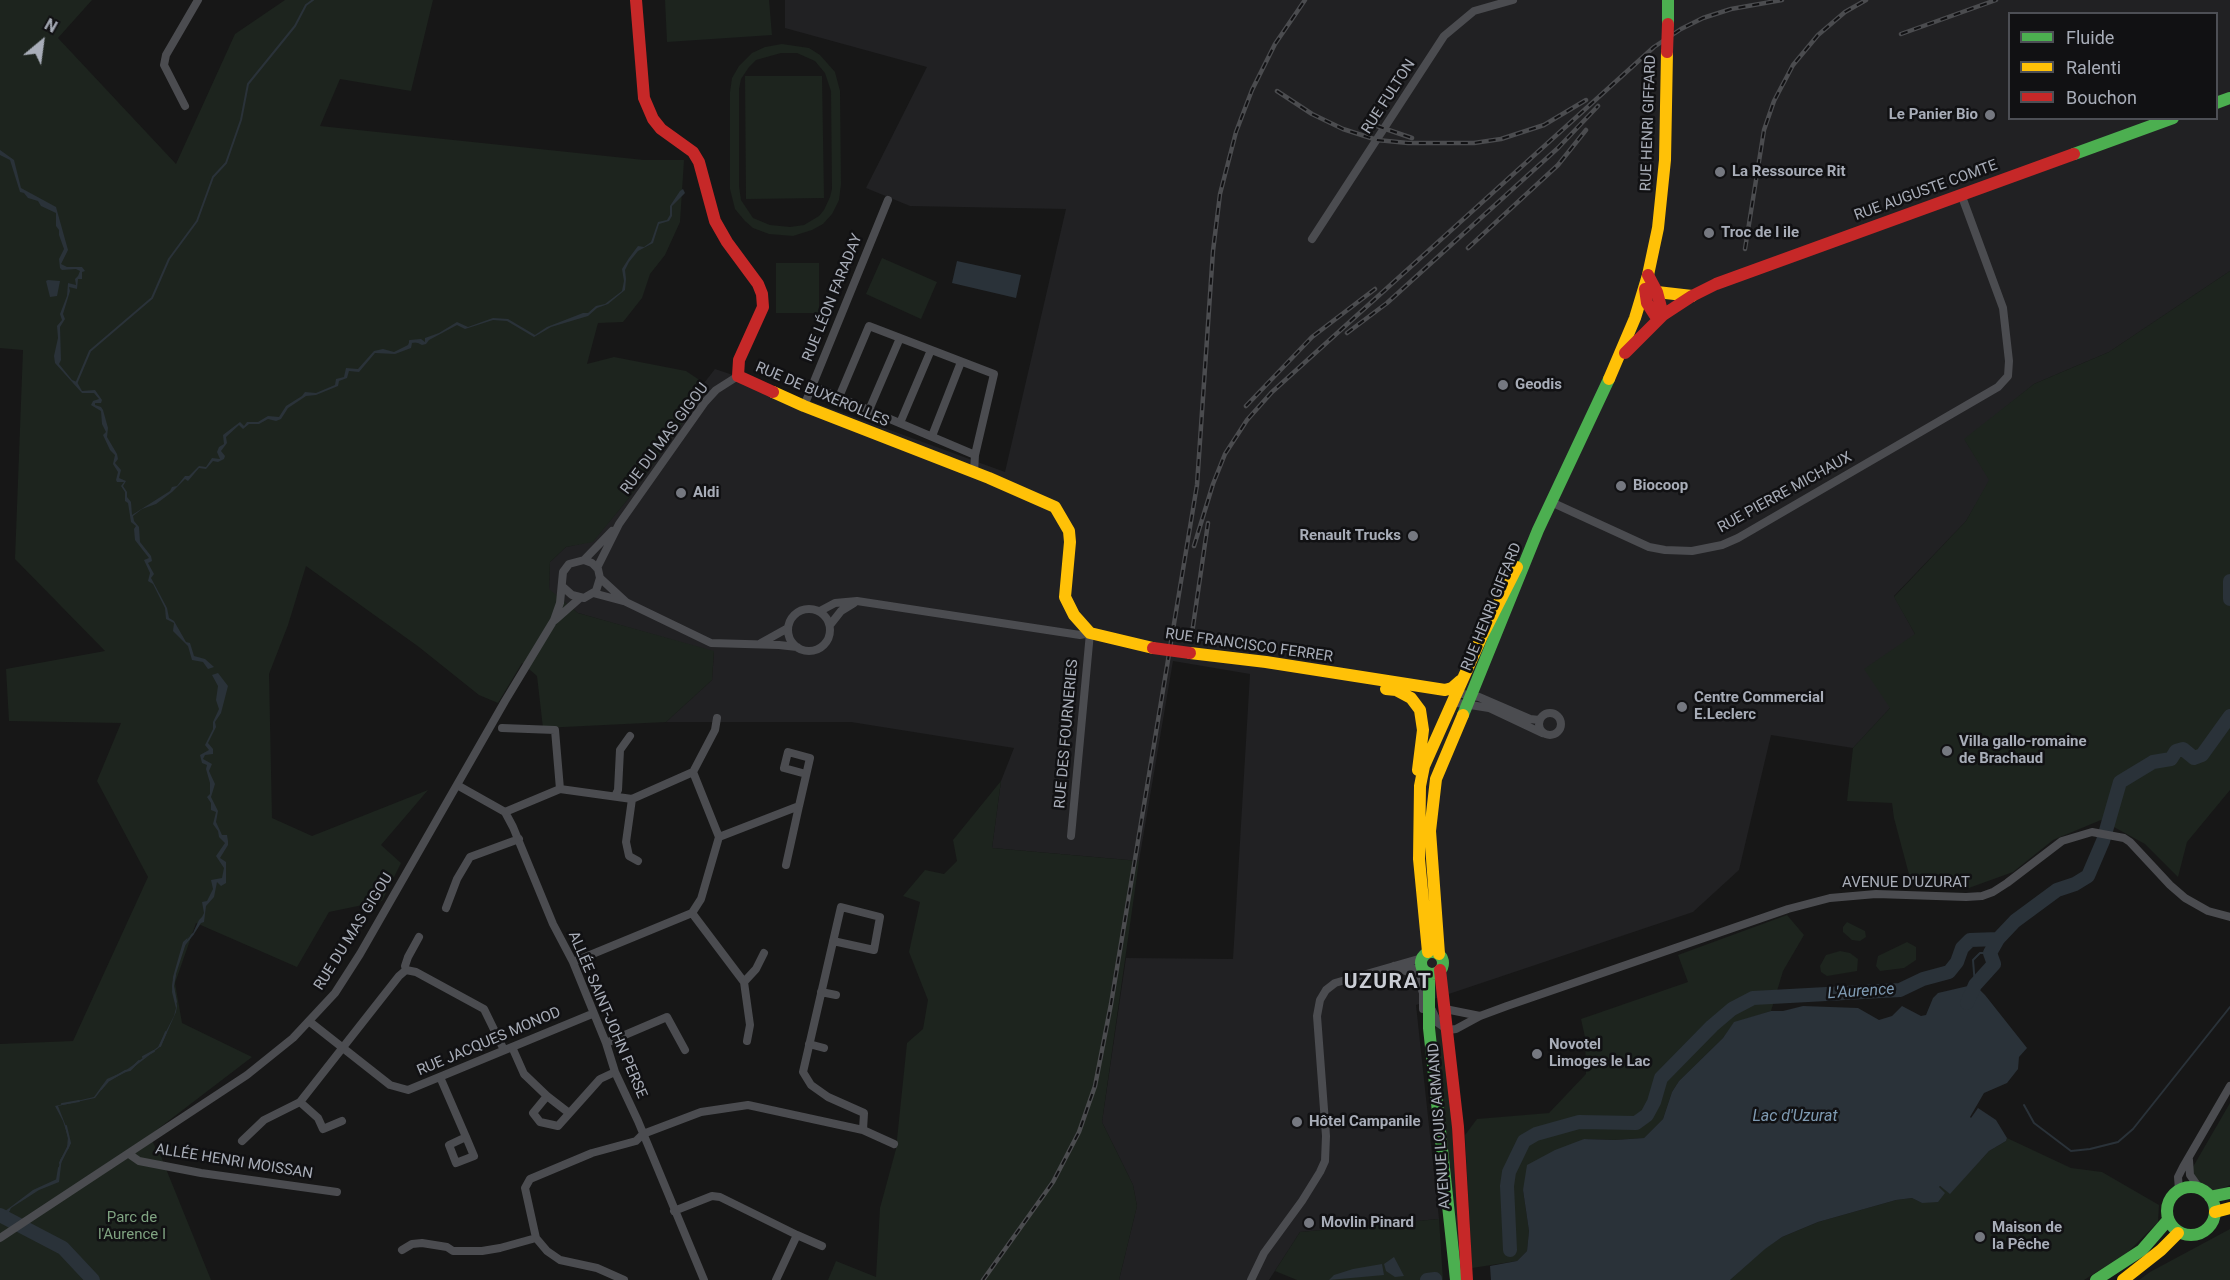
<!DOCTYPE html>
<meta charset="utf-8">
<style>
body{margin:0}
#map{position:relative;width:2230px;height:1280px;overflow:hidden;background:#171717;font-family:Roboto,sans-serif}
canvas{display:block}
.legend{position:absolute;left:2008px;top:12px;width:210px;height:108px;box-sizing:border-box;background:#111113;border:2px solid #4d4f55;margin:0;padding:8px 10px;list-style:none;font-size:18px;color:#a8adb8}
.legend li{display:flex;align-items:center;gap:12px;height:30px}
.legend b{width:30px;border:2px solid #4d4f55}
.north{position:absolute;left:12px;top:12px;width:60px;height:60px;-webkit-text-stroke:4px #111113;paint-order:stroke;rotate:29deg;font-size:16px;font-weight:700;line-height:24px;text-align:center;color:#a8adb8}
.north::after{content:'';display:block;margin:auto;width:21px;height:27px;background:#a8adb8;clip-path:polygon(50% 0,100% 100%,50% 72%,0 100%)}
</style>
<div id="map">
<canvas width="2230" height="1280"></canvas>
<ul class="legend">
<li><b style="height:8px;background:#4caf50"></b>Fluide</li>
<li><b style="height:8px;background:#ffc107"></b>Ralenti</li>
<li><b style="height:8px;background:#c62828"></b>Bouchon</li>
</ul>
<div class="north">N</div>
</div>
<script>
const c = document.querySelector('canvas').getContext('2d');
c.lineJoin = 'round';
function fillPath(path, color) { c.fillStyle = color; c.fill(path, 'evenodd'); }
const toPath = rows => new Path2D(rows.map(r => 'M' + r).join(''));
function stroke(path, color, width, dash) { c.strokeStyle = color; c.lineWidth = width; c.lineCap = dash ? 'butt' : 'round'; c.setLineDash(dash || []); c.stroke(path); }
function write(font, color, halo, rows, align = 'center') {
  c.font = font + ' Roboto,sans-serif'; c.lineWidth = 5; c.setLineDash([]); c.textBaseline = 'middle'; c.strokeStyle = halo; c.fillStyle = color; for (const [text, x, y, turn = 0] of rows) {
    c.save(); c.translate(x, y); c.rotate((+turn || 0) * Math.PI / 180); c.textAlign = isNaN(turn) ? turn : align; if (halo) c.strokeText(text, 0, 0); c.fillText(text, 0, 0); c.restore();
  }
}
fillPath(toPath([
 [785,0,2230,0,2230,271,2109,352,2034,384,1965,440,1990,480,1966,521,1894,596,1915,634,1890,708,1853,748,1771,735,1739,870,1693,912,1416,1005,1439,1219,1300,1232,1269,1280,1119,1280,1137,1206,1133,1185,1102,1122,1126,958,1233,959,1250,674,1173,661,1139,861,992,848,1001,781,1014,748,851,722,666,722,712,680,714,652,578,613,549,590,550,562,566,547,593,541,629,498,706,390,704,383,715,369,813,402,1005,472,1066,209,910,206,866,188,927,67,785,28],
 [2010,14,2216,14,2216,118,2010,118]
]), '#212123');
fillPath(toPath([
 [0,0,92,0,58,38,176,164,235,34,285,0,433,0,411,91,340,79,320,126,644,160,684,160,680,222,665,255,650,274,642,298,623,322,598,323,587,364,614,357,686,371,704,383,706,390,629,498,593,542,566,547,550,562,549,589,578,613,714,651,712,680,666,722,543,728,537,676,522,663,498,703,479,695,419,647,306,566,288,625,269,674,272,818,312,836,428,790,381,845,401,863,382,901,329,912,297,967,196,923,175,983,182,1023,252,1057,150,1135,158,1154,160,1154,211,1280,0,1280,0,1044,73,1041,148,877,97,781,121,723,9,721,6,669,105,651,15,559,23,350,0,348],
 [665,0,769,0,772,35,667,42],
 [782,44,809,48,820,55,835,72,840,91,841,184,839,200,832,214,823,224,812,230,793,236,769,234,753,228,745,221,735,209,730,189,730,92,732,78,739,66,752,53,765,47],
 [781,53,797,53,815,61,825,73,831,91,832,189,830,197,824,210,819,216,804,225,790,227,770,225,753,218,741,200,739,186,739,89,741,79,749,67,756,60],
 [745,76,822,76,824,198,746,199],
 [882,258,937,282,921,319,866,294],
 [776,263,819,263,819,313,776,313],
 [2230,271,2230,790,2187,842,2178,877,2145,844,2101,820,2053,840,2013,872,1966,889,1911,882,1894,818,1892,803,1847,801,1853,748,1890,708,1864,669,1915,634,1894,597,1966,521,1989,480,1964,439,2034,384,2109,352],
 [1001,781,992,848,1139,861,1102,1122,1133,1185,1137,1206,1119,1280,828,1280,836,1261,876,1277,880,1208,896,1149,907,1043,923,1029,928,1000,909,952,920,902,903,896,925,870,944,874,957,861,953,840],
 [1787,915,1804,935,1783,971,1771,1011,1734,1023,1723,1038,1679,1081,1672,1092,1663,1119,1644,1138,1615,1140,1584,1139,1523,1190,1529,1231,1527,1251,1517,1261,1472,1268,1465,1135,1477,1119,1549,1113,1586,1074,1585,1037,1581,1019,1688,982,1678,955],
 [1847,922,1865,931,1866,937,1860,941,1852,940,1843,932,1843,927],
 [1907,942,1916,947,1916,960,1904,968,1880,971,1876,966,1878,956],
 [1840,951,1850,953,1858,959,1857,971,1827,976,1821,972,1820,966,1826,955],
 [1432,1021,1445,1032,1464,1280,1460,1280],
 [2230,1103,2230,1185,2206,1196,2190,1172],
 [2007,1138,2071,1168,2102,1172,2159,1205,2158,1222,2127,1253,2084,1280,1730,1280,1764,1249,1782,1237,1818,1222,1896,1200,1912,1198,1922,1203,1940,1186,1950,1193,1989,1151,2006,1141],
 [1439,1219,1443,1280,1297,1280,1275,1271,1300,1232],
 [2230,1229,2230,1280,2139,1280,2150,1272]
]), '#1d241e');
fillPath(toPath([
 [0,150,14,160,21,188,56,207,68,250,61,264,67,267,82,267,85,271,82,272,82,279,78,279,77,289,69,287,70,291,63,314,65,319,60,327,61,360,59,364,72,380,77,382,82,391,95,390,102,400,101,403,95,403,95,405,101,407,103,410,108,428,107,437,117,454,118,459,115,463,121,470,119,478,126,481,123,486,127,492,127,497,131,502,132,515,170,491,172,487,177,486,185,476,189,476,199,466,206,467,212,458,220,459,217,452,219,447,224,444,223,435,240,422,244,426,247,422,258,422,268,416,279,417,286,406,302,396,305,392,316,393,335,385,336,379,344,377,346,368,358,369,374,351,383,349,394,352,408,345,410,340,421,339,425,342,425,338,439,333,457,322,468,327,493,318,508,319,535,335,547,327,583,313,588,313,596,306,605,304,622,291,624,281,622,269,629,258,638,246,644,247,651,242,658,222,667,220,670,215,670,206,680,191,683,189,685,193,672,206,672,216,669,221,659,224,653,243,638,251,629,262,625,270,626,279,625,290,608,304,597,308,588,316,551,327,534,337,507,321,493,320,465,329,457,325,429,340,426,344,422,345,416,342,412,343,411,348,395,354,375,353,359,372,349,371,347,378,339,381,338,386,316,395,306,396,288,408,281,419,276,421,268,419,259,424,249,424,243,429,239,425,226,437,227,443,221,451,225,456,224,459,218,462,213,461,206,469,199,468,188,481,185,479,172,492,156,504,142,509,133,516,134,521,139,527,140,542,151,556,152,561,148,563,154,574,151,578,167,608,169,618,174,621,186,642,190,643,194,656,205,659,214,667,208,669,203,662,192,660,188,646,173,631,174,623,166,619,165,608,153,584,148,581,150,573,144,560,149,558,135,540,134,529,136,526,131,522,128,503,125,501,125,492,121,486,124,482,117,482,116,480,118,472,113,464,115,455,110,450,103,435,106,432,102,424,101,411,91,405,93,401,99,399,94,393,82,393,55,363,54,356,58,338,57,326,62,320,60,314,67,296,68,283,76,285,75,279,78,276,80,271,76,269,62,270,60,268,59,259,64,249,59,235,59,230,56,226,56,213,41,206,38,201,28,198,24,193,20,192,10,160,0,155],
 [957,261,1021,275,1016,298,952,283],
 [48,280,60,281,57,296,50,297,46,281],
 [218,673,228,686,221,713,215,722,216,727,208,743,213,749,213,754,205,755,203,759,212,764,209,771,215,784,211,797,218,811,216,822,222,835,227,835,228,841,228,845,220,858,226,862,226,883,221,886,217,882,214,897,206,906,204,922,201,923,194,934,188,937,173,983,177,1006,176,1012,161,1046,130,1070,108,1081,95,1098,58,1106,67,1129,70,1143,69,1148,62,1157,59,1182,39,1190,11,1208,8,1214,19,1220,17,1223,0,1215,0,1212,4,1212,33,1190,57,1179,60,1160,67,1148,68,1137,63,1121,55,1106,94,1097,107,1079,125,1071,158,1047,174,1016,176,1008,172,992,173,977,183,942,193,933,199,920,202,917,204,913,202,902,207,901,213,889,211,880,222,878,224,868,216,856,225,843,219,837,218,831,213,824,216,812,211,810,211,803,207,797,210,794,210,783,206,769,207,765,202,763,200,755,209,750,205,745,213,729,213,722,219,709,216,700,218,686,212,675],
 [1968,986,1979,989,1985,995,2027,1048,2019,1057,2018,1069,2007,1083,1984,1093,1970,1117,1971,1118,1978,1108,1996,1120,2007,1138,2006,1141,1989,1151,1950,1194,1940,1186,1939,1187,1945,1193,1938,1202,1922,1203,1912,1198,1896,1200,1818,1222,1782,1237,1765,1249,1730,1280,1491,1280,1490,1266,1517,1261,1527,1251,1529,1231,1523,1190,1527,1165,1555,1150,1584,1139,1615,1140,1644,1138,1663,1119,1672,1092,1679,1081,1723,1038,1734,1022,1771,1011,1783,1011,1803,1006,1858,1008,1879,1020,1892,1016,1902,1006,1921,1016,1926,1015,1933,998,1938,993],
 [1394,1257,1404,1276,1395,1277,1386,1271,1384,1264],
 [1382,1264,1384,1275,1329,1280,1334,1275,1353,1269]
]), '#2a3239');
stroke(toPath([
 [407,347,410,346,410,341,420,342],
 [76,384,90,351,152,298,169,259,197,221,213,177,226,163,241,120,248,84,295,26,306,5,313,0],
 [185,944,193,934],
 [175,975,173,986,176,1002],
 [1975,985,1973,960,1980,953,1990,953],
 [160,1046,166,1032],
 [143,1057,154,1051],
 [101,1089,108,1081,125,1071,130,1070,139,1061],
 [62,1104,79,1101],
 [2024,1105,2034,1123,2071,1151,2090,1149,2118,1142,2133,1129,2230,1007],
 [60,1163,70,1143,66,1126],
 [57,1180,59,1168]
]), '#2a3239', 2);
stroke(toPath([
 [2230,581,2230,599],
 [1967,1003,1975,985,1994,964,1990,953,1998,939],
 [0,1215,63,1248,93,1280],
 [1510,1250,1507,1186,1509,1172,1524,1141,1536,1134,1579,1122,1636,1123,1647,1115,1654,1102,1661,1078,1712,1026,1732,1009,1753,998,1900,990,1923,979,1949,972,1957,962,1962,948,1970,940,1998,939,2015,921,2057,890,2075,884,2088,876,2103,841,2120,782,2153,762,2171,759,2176,751,2183,749,2194,758,2202,755,2230,716],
 [1427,1280,1435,1279]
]), '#2a3239', 14);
stroke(toPath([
 [185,106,164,65,166,55,198,0],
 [1312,239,1444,36,1474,11,1513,0],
 [812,386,975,455,974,472],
 [839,397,869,326,994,374,975,455],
 [804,406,888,200],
 [869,410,900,338],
 [900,423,931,350],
 [932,436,961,362],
 [1551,502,1649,547,1665,550,1692,551,1722,545,1738,538,1998,387,2008,376,2009,361,2003,308,1961,194],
 [584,560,612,531],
 [597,568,619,524,705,402,716,390,738,376],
 [563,587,572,595,584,598,596,591,600,578],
 [593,593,623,601],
 '788 630a21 21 0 1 1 42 0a21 21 0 1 1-42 0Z',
 [820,611,835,603,857,601,1080,635,1090,633,1071,836],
 [555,620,580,598],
 [830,625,841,611,854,603],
 [761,643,788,628],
 [1452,692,1479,697,1530,719,1539,720],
 [1458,703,1489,708,1542,733],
 '1539 724a11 11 0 1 1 22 0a11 11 0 1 1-22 0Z',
 [502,728,555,730,560,789],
 [693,772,715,730,717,718],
 [457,785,505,812,513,827,553,924,573,962,606,1043,615,1072,638,1121,704,1280],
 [615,796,618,790,620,750,630,736],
 [632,799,626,842,629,856,638,861],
 [799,806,810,758,788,752,784,768,806,774],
 [505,812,560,789,632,799,693,772,719,837,701,899,692,913,573,962],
 [719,837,799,806,786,865],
 [446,908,457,879,470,857,519,839],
 [692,913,744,982,750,1025,747,1041],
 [833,941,874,950,880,917,841,907,803,1072,811,1085,828,1097,864,1113,863,1130],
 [1394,966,1408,972,1418,979,1423,993,1423,1009],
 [1403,967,1423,970],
 [406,970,405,966,408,957,419,937],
 [744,982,756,969,764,953],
 [821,992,836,995],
 [1445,1009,1480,1016],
 [1432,1010,1438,1023,1448,1030,1456,1029,1480,1016,1507,1006,1788,909,1830,898,1876,894,1966,897,1982,896,1993,892,2007,883,2062,841,2092,832,2124,838,2130,842,2170,885,2185,898,2208,911,2230,917],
 [310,1022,390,1085,408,1090,592,1014],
 [606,1043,667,1017,685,1050],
 [809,1044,824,1048],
 [512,1047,524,1074,547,1096],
 [440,1077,466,1137,474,1156,456,1163,449,1145,466,1137],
 [300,1102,318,1118,323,1129,342,1121],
 [569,1113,547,1096,533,1113,540,1122,558,1126,600,1079,615,1072],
 [242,1141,264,1120,300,1102,399,976,406,970,416,972,484,1009,504,1050],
 [129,1154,139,1161,201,1173,337,1192],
 [2189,1160,2190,1175,2200,1189],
 [2179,1190,2178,1177,2183,1167,2230,1086],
 [674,1211,712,1196,720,1197,797,1235,776,1280],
 [797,1235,822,1246],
 [0,1238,247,1075,293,1038,335,993,360,954,505,701,554,620,560,603,563,572,569,564,584,560,592,563,598,569,600,578,626,602,711,643,779,645,797,647],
 [402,1250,412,1244,422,1243,447,1247,453,1251,482,1251,500,1248,536,1238],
 [624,1280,597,1268,560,1260,547,1251,536,1238,525,1188,530,1179,592,1153,636,1141,643,1134,701,1112,748,1105,863,1130,894,1144],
 [1251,1280,1264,1253,1302,1201,1320,1172,1325,1161,1326,1136,1317,1016,1320,1000,1326,990,1335,983,1422,958]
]), '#4b4c50', 8);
stroke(toPath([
 [1668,0,1668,24],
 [2216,103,2230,98],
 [2074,154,2173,118],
 [1463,715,1538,530,1609,379],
 '1421 963a11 11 0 1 1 22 0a11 11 0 1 1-22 0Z',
 [1429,974,1429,1028,1456,1280],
 '2167 1211a24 24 0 1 1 48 0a24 24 0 1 1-48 0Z',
 [2210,1197,2230,1193],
 [2096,1280,2142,1250,2168,1220]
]), '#4caf50', 12);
stroke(toPath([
 [1657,292,1692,296],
 [1609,379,1635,318,1648,275,1658,228,1665,160,1667,52],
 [773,392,804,406,989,478,1055,507,1069,531,1070,542,1065,597,1074,615,1090,633,1153,648],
 [1190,653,1266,662,1445,690,1452,688,1460,681],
 [1386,689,1396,690,1411,698,1420,710,1423,730,1418,770],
 [1428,952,1419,859,1420,786,1424,766,1482,636,1517,567],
 [1439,954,1430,831,1436,779,1463,715],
 [2215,1212,2230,1208],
 [2123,1280,2161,1250,2178,1233]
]), '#ffc107', 12);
stroke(toPath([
 [636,0,644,98,653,119,661,129,693,152,699,162,715,221,727,242,758,284,762,294,763,307,739,360,738,376,773,392],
 [1648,275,1657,292,1663,315],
 [1645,289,1647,303,1658,320],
 [1625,353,1663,315,1692,296,1716,284,2074,154],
 [1440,970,1458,1127,1467,1280]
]), '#c62828', 12);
const rail = toPath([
 [1901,34,1996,0],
 [1277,91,1312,114,1343,129,1377,140,1408,143,1474,143,1501,139,1544,125,1586,100],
 [1377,126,1412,138],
 [1468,248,1558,165,1586,130],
 [1745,249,1764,130,1774,101,1793,65,1818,35,1845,12,1866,0],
 [1347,333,1387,303,1558,148,1598,106],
 [1246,406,1312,337,1375,289],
 [1194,546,1213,484,1225,454,1247,420,1272,392,1654,47,1681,29,1703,18,1731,9,1782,0],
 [1191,640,1208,523],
 [983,1280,1053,1182,1079,1132,1095,1086,1111,1004,1197,485,1213,251,1220,194,1236,132,1252,90,1275,44,1305,0]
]);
stroke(rail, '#4b4c4f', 4.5);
stroke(rail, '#111113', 2, [7]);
stroke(toPath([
 [1667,52,1668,24],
 [1153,648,1190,653]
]), '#c62828', 12);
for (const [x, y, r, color] of [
 [1990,115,6,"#757880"],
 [1720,172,6,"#757880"],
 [1709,233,6,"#757880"],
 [1503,385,6,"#757880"],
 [1621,486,6,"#757880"],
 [681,493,6,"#757880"],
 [1413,536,6,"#757880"],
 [1682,707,6,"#757880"],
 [1947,751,6,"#757880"],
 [1537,1054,6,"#757880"],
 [1297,1122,6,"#757880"],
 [1309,1223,6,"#757880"],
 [1980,1237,6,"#757880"]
]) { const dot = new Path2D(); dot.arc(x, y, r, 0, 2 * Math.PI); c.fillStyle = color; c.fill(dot); stroke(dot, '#111113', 2); }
write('15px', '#a8adb8', '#111113', [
 ["RUE FULTON",1389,97,-57],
 ["RUE HENRI GIFFARD",1649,123,-88],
 ["RUE AUGUSTE COMTE",1926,191,-20],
 ["RUE LÉON FARADAY",833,298,-68],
 ["RUE DE BUXEROLLES",822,395,23],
 ["RUE DU MAS GIGOU",665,439,-53],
 ["RUE PIERRE MICHAUX",1785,493,-29],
 ["RUE HENRI GIFFARD",1492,607,-68],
 ["RUE FRANCISCO FERRER",1249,646,8],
 ["RUE DES FOURNERIES",1067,734,-85],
 ["AVENUE D'UZURAT",1906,883],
 ["RUE DU MAS GIGOU",354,932,-58],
 ["ALLÉE SAINT-JOHN PERSE",607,1015,67],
 ["RUE JACQUES MONOD",489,1042,-23],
 ["AVENUE LOUIS ARMAND",1440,1126,-94],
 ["ALLÉE HENRI MOISSAN",234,1162,9]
]);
write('bold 15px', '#a8adb8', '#111113', [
 ["Le Panier Bio",1978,115,"right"],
 ["La Ressource Rit",1732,172],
 ["Troc de l ile",1721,233],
 ["Geodis",1515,385],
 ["Biocoop",1633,486],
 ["Aldi",693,493],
 ["Renault Trucks",1401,536,"right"],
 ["Centre Commercial",1694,698],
 ["E.Leclerc",1694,715],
 ["Villa gallo-romaine",1959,742],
 ["de Brachaud",1959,759],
 ["Novotel",1549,1045],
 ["Limoges le Lac",1549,1062],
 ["Hôtel Campanile",1309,1122],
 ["Movlin Pinard",1321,1223],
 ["Maison de",1992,1228],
 ["la Pêche",1992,1245]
], 'left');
write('15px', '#7fa381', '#111113', [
 ["Parc de",132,1218],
 ["l'Aurence I",132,1235]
]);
write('italic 16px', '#7f9bb3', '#111113', [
 ["L'Aurence",1861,992,-4],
 ["Lac d'Uzurat",1795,1117]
]);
c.letterSpacing = '1.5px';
write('bold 21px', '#c9ccd4', '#111113', [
 ["UZURAT",1388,983]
]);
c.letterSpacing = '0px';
</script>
